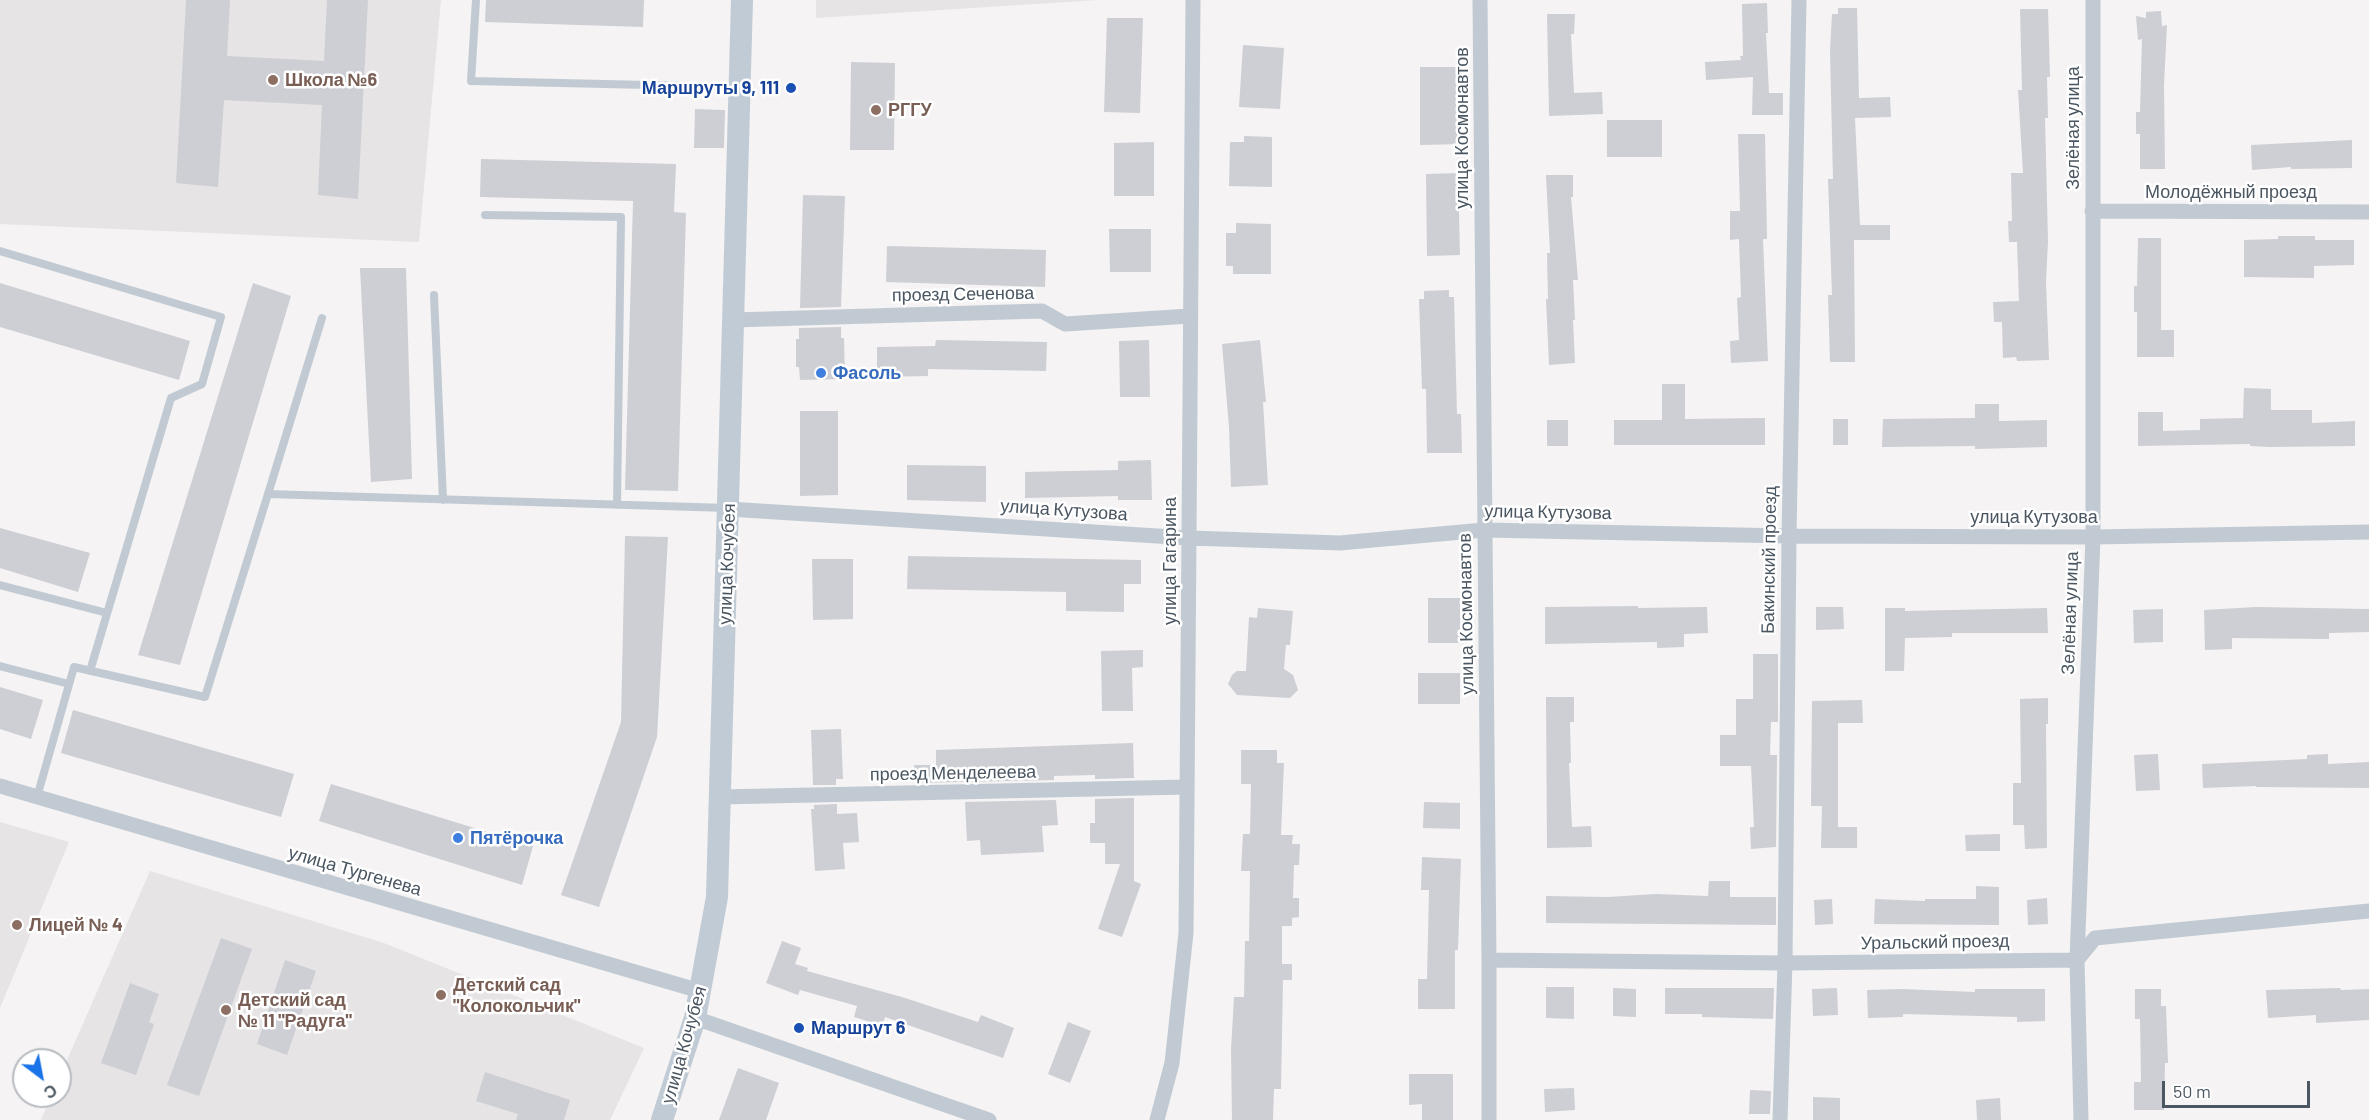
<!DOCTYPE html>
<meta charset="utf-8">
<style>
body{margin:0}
#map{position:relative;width:2369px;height:1120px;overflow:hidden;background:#f5f3f3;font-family:Barlow,sans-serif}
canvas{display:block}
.north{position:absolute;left:12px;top:1048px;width:60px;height:60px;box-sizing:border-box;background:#fff;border:2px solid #b7bbc0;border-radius:50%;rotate:148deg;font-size:16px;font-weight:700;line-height:24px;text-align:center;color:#4a5661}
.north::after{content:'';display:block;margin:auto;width:21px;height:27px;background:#1a73e8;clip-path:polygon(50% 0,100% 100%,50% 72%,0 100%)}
.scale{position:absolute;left:2162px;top:1081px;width:148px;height:27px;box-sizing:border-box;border:3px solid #4a5661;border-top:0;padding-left:8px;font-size:18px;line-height:21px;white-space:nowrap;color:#4a5661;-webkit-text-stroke:4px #fff;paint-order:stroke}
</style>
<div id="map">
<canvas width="2369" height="1120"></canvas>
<div class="north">С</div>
<div class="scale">50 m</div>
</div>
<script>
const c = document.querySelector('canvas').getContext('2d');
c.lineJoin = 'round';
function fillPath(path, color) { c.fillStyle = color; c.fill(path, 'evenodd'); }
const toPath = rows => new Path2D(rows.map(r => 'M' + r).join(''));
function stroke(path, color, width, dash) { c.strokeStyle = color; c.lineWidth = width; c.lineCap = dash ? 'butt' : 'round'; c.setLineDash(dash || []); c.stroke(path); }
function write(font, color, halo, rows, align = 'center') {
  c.font = font + ' Barlow,sans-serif'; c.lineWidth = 5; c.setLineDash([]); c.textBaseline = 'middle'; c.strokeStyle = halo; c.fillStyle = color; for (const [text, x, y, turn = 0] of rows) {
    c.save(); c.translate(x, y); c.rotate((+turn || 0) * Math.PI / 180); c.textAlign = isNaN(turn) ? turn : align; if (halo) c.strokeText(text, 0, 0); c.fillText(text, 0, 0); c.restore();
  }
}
fillPath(toPath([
 [0,0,441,0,419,242,0,224],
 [816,0,1098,0,816,18],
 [0,822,69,842,0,1008],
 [150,871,384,943,644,1048,610,1120,41,1120,51,1096,60,1096,60,1076]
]), '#e6e4e5');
fillPath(toPath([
 [186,0,230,0,227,56,324,61,327,0,368,0,358,199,318,195,322,105,224,100,218,187,176,183],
 [486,0,644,0,643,27,485,22],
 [1767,3,1768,33,1766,33,1769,93,1783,93,1783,115,1752,115,1753,77,1706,80,1705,62,1741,60,1740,56,1743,56,1742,4],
 [1838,8,1857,8,1859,98,1890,97,1891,117,1855,118,1860,225,1890,225,1890,240,1854,240,1855,362,1830,362,1828,295,1832,295,1828,179,1833,179,1830,51,1832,14,1838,14],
 [2020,9,2048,9,2050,77,2047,77,2048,118,2045,118,2048,241,2046,282,2049,360,2017,361,2016,357,2003,358,2002,322,1994,322,1993,302,2019,301,2017,242,2009,242,2008,221,2012,221,2011,173,2023,173,2018,90,2022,90],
 [2161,11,2162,26,2167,25,2164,85,2165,169,2140,169,2140,134,2136,134,2136,112,2140,112,2142,39,2138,40,2136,16,2146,18,2146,12],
 [1547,14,1575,14,1574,34,1571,34,1574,93,1602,92,1603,114,1549,116],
 [1107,18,1143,18,1140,113,1104,112],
 [1243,45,1284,48,1280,109,1239,107],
 [851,62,895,63,894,150,850,150],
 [1420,67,1465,67,1465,95,1461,95,1461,144,1420,145],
 [695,109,725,110,724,148,694,148],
 [1607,120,1662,120,1662,157,1607,157],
 [1738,134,1765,134,1767,239,1763,239,1768,361,1731,363,1730,341,1739,340,1737,298,1741,297,1739,239,1730,240,1730,211,1740,211],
 [1244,136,1272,137,1272,187,1229,186,1230,142,1244,142],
 [2352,140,2352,168,2291,169,2291,167,2252,170,2251,145],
 [1154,142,1154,196,1114,196,1114,143],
 [481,159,676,164,674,212,686,213,678,491,625,490,633,201,480,197],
 [1458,173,1460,255,1427,256,1426,174],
 [1546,175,1573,175,1573,197,1571,197,1578,280,1573,280,1575,320,1573,320,1575,363,1549,365,1546,299,1548,299,1547,253,1550,253],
 [803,195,845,196,841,307,800,308],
 [1236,223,1271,224,1271,274,1233,274,1233,266,1226,266,1226,233,1236,233],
 [1109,229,1151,229,1151,272,1110,272],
 [2278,236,2315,236,2315,240,2354,240,2354,265,2314,266,2314,278,2244,277,2244,240,2278,239],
 [2138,238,2161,238,2161,330,2174,330,2174,357,2137,357,2137,312,2134,312,2134,286,2137,286],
 [887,246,1046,250,1045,287,886,282],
 [360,268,406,268,412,479,371,482],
 [0,283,190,341,179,380,0,327],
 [253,283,291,296,180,665,138,655],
 [1449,290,1449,297,1454,297,1457,414,1461,414,1462,453,1427,453,1426,389,1422,389,1419,299,1424,299,1424,291],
 [841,327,841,338,844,338,845,379,800,380,799,367,796,367,796,339,799,339,799,328],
 [936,340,1047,342,1046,371,928,369,928,376,877,377,877,347,935,346],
 [1149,340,1150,397,1120,397,1119,341],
 [1260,340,1266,402,1263,402,1268,485,1231,487,1229,427,1222,344],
 [1662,384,1685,384,1685,419,1765,418,1765,445,1614,445,1614,420,1662,420],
 [2244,388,2271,389,2271,410,2312,410,2312,423,2355,421,2355,446,2270,447,2250,446,2250,444,2138,446,2138,412,2163,412,2163,431,2200,430,2200,419,2243,418],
 [1975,404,1999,404,1999,421,2047,420,2047,447,1975,449,1975,446,1882,447,1883,419,1975,418],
 [800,411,838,411,838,495,800,496],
 [1833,419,1848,419,1848,445,1833,445],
 [1547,420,1568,420,1568,446,1547,446],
 [1151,460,1152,500,1118,500,1118,496,1025,498,1025,472,1118,470,1118,461],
 [907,465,986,466,986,502,907,500],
 [0,528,90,553,78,592,0,568],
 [625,536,668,537,657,737,599,907,561,895,621,722],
 [908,556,1141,560,1141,584,1124,584,1124,612,1066,611,1066,592,907,589],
 [812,559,853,559,853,619,813,620],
 [1428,598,1460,598,1460,643,1428,643],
 [1638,606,1638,608,1707,607,1708,633,1684,634,1684,647,1657,648,1657,642,1545,644,1545,607],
 [1816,607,1843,607,1844,629,1816,630],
 [2256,607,2369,609,2369,632,2329,633,2329,639,2232,638,2232,649,2205,650,2204,610],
 [1258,608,1293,611,1290,645,1286,645,1284,669,1293,675,1298,690,1290,698,1237,695,1228,684,1232,675,1237,671,1246,671,1249,617,1257,618],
 [1885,608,1905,608,1905,611,2047,608,2048,633,1952,633,1952,637,1905,638,1904,671,1885,671],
 [2163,609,2163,642,2134,643,2133,610],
 [1143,650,1143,667,1132,668,1133,711,1102,711,1101,651],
 [1753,654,1778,654,1778,722,1771,722,1770,755,1777,755,1776,847,1751,849,1750,827,1754,827,1751,766,1720,766,1720,735,1736,735,1736,699,1753,699],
 [1418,673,1460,673,1460,704,1418,704],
 [0,687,43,700,31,739,0,729],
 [1546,697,1574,697,1574,722,1570,722,1571,763,1569,763,1572,827,1591,826,1592,847,1547,848],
 [2048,698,2048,724,2046,724,2047,848,2025,849,2024,825,2013,825,2013,783,2021,783,2020,699],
 [1862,700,1863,723,1838,723,1838,827,1857,827,1857,848,1821,848,1822,806,1811,806,1812,701],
 [73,710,294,774,281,817,61,753],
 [841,729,843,779,836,779,836,785,813,785,811,730],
 [1133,743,1134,778,1095,779,1095,775,1054,776,1054,780,915,783,914,765,936,765,936,750],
 [1241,750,1277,750,1277,763,1284,763,1281,835,1293,835,1292,844,1300,844,1299,865,1294,865,1293,898,1299,898,1299,917,1292,918,1292,926,1282,926,1282,964,1292,964,1292,980,1283,980,1281,1089,1274,1089,1273,1120,1232,1120,1231,1050,1234,997,1244,997,1245,941,1249,941,1250,871,1241,871,1243,834,1250,834,1251,784,1241,784],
 [2158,754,2160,790,2136,791,2134,755],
 [2328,754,2328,764,2369,762,2369,788,2256,787,2256,786,2203,788,2202,764,2307,759,2307,755],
 [331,784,533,846,522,885,319,821],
 [1134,798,1134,881,1141,884,1122,937,1098,929,1120,864,1105,864,1105,843,1090,843,1090,823,1095,823,1095,799],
 [1056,800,1058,825,1042,826,1044,852,981,855,980,840,967,841,965,802],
 [1424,802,1460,803,1460,829,1423,828],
 [837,804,837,814,857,813,859,842,843,843,845,869,815,871,811,809,814,809,814,805],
 [2000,834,2000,851,1966,851,1965,835],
 [1422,857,1461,859,1458,950,1455,950,1455,1009,1418,1009,1418,979,1427,979,1429,890,1421,890],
 [1709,881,1730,881,1730,897,1776,897,1776,925,1546,923,1546,896,1608,897,1656,894,1708,896],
 [1976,886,1999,887,1999,925,1874,924,1875,899,1925,901,1925,899,1976,899],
 [2047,898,2048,924,2028,925,2027,900],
 [1832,899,1833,924,1815,925,1814,900],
 [221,938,252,949,199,1096,167,1085],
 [782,941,801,948,795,964,808,968,807,971,902,997,978,1022,981,1015,1014,1028,1003,1058,885,1017,881,1031,866,1026,867,1021,854,1017,857,1006,800,990,798,995,766,983],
 [285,960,316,971,287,1055,257,1044],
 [130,983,159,994,149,1022,154,1024,136,1075,101,1063],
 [1546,987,1574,987,1574,1019,1546,1018],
 [1613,988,1636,989,1636,1017,1613,1016],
 [1665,988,1774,988,1773,1019,1702,1017,1702,1014,1665,1014],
 [1837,988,1838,1015,1813,1016,1812,989],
 [2340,988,2341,990,2369,989,2369,1020,2316,1023,2316,1015,2268,1018,2266,990],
 [1902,989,1975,992,1975,989,2045,989,2045,1021,2017,1022,2017,1017,1903,1014,1903,1017,1868,1018,1867,990],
 [2135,989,2161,989,2161,1006,2166,1006,2168,1063,2165,1063,2164,1110,2134,1110,2134,1082,2141,1082,2140,1019,2135,1019],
 [1068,1022,1091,1031,1070,1083,1048,1074],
 [738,1068,779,1083,766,1120,719,1120],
 [485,1072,570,1100,564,1120,516,1120,518,1114,476,1101],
 [1409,1074,1453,1074,1453,1120,1422,1120,1422,1104,1409,1105],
 [1574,1088,1575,1110,1545,1112,1544,1089],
 [1750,1090,1771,1091,1770,1114,1749,1114],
 [1813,1097,1840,1098,1840,1120,1813,1120],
 [2000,1098,2001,1120,1977,1120,1976,1100]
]), '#cdcfd5');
stroke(toPath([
 [476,0,471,81,738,87],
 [485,215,621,217,617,505],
 [0,251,221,317,202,384,171,398,90,671],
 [434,295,443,500],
 [268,494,322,318],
 [0,585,107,613],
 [0,666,69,684],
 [37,797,74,667,205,697,268,494,727,508]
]), '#c1cad2', 8);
stroke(toPath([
 [1480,0,1489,960,1489,1120],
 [2092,211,2369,212],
 [733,320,1042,311,1065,324,1190,316],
 [728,509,1189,538,1340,543,1484,530,1789,536,2093,537,2369,532],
 [0,786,700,991],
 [720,797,1187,787],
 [1489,960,1785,963,2077,960,2095,938,2369,911],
 [695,1018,989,1120],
 [1157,1120,1172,1063,1186,933,1193,0],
 [1780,1120,1785,963,1789,536,1799,0],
 [2081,1120,2077,960,2093,537,2093,0]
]), '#c1cad2', 15);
stroke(toPath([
 [662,1120,695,1018,717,897,742,0]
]), '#c1cbd6', 22);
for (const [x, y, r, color] of [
 [273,80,6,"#8d6e63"],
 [791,88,6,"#1a4fb4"],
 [876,110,6,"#8d6e63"],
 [821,373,6,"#3f7fe0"],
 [458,838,6,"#3f7fe0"],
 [17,925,6,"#8d6e63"],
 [441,995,6,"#8d6e63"],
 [226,1010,6,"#8d6e63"],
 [799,1028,6,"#1a4fb4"]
]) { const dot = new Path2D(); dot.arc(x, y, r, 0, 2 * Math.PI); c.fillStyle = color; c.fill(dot); stroke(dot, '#fff', 2); }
write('bold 18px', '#785e54', '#fff', [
 ["Школа №6",285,80],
 ["РГГУ",888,110],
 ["Лицей № 4",29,925],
 ["Детский сад",453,985],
 ["\"Колокольчик\"",453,1006],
 ["Детский сад",238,1000],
 ["№ 11 \"Радуга\"",238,1021]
], 'left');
write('bold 18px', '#164399', '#fff', [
 ["Маршруты 9, 111",779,88],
 ["Маршрут 6",811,1028,"left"]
], 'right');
write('18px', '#4a5661', '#fff', [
 ["улица Космонавтов",1462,128,-90],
 ["Зелёная улица",2073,128,-90],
 ["Молодёжный проезд",2231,192],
 ["проезд Сеченова",963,294,-1],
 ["улица Кутузова",1064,510,4],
 ["улица Кутузова",1548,512,1],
 ["улица Кутузова",2034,517],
 ["Бакинский проезд",1769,560,-89],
 ["улица Гагарина",1170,561,-90],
 ["улица Кочубея",727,564,-88],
 ["Зелёная улица",2070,613,-88],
 ["улица Космонавтов",1466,614,-91],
 ["проезд Менделеева",953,773,-1],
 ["улица Тургенева",355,871,16],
 ["Уральский проезд",1935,942,-1],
 ["улица Кочубея",684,1045,-74]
]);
write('bold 18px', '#366cbe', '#fff', [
 ["Фасоль",833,373],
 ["Пятёрочка",470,838]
], 'left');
</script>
